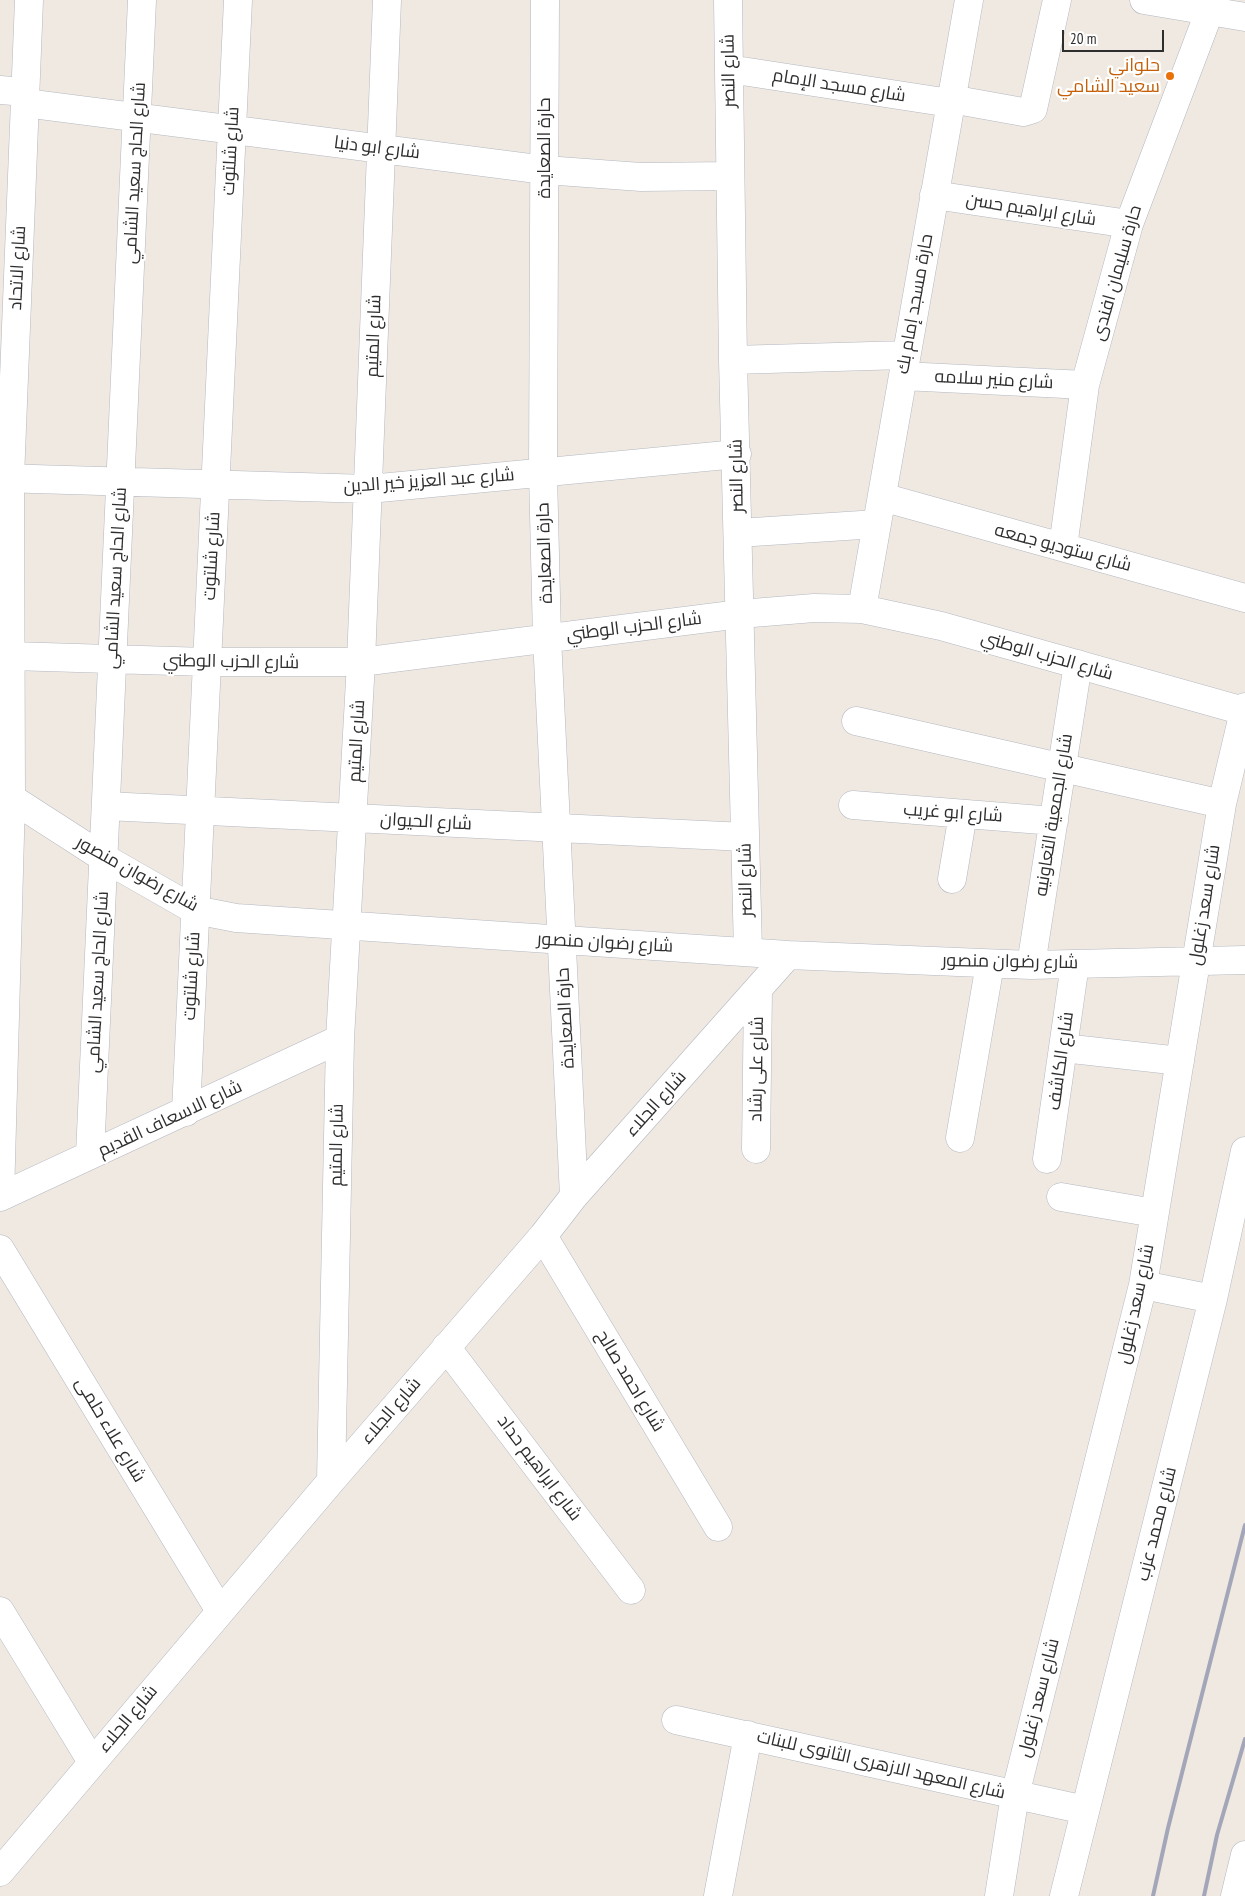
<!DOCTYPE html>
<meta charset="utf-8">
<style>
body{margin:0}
#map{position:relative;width:1245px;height:1896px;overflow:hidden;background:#efe9e1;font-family:"PT Sans Narrow",sans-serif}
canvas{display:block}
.scale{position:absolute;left:1062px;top:30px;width:102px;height:22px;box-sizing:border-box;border:2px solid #2e2e2e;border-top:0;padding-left:6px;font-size:15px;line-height:18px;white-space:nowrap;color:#2e2e2e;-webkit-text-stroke:4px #fff;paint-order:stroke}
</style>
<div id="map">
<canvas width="1245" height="1896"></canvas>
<div class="scale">20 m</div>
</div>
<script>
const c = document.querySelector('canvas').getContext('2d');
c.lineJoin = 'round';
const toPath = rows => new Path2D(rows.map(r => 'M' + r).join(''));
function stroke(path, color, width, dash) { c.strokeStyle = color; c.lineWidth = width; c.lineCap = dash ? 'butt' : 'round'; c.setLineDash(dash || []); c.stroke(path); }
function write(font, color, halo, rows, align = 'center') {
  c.font = font + ' "PT Sans Narrow",Cairo,sans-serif'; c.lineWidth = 4.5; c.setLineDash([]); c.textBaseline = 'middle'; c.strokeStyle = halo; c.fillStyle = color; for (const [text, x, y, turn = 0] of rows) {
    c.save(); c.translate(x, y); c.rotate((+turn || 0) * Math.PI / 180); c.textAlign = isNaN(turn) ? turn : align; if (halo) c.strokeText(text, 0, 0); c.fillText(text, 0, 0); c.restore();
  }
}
const minor = toPath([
 [545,0,543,473,547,638,574,1196],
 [728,0,733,360,748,951],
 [1144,0,1245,17],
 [729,69,950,103],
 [0,90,25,92],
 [951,99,1023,112,1033,109,1057,0],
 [25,103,545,170,641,177,730,176],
 [934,195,1129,224],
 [733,360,905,355],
 [903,376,1085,385],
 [0,478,369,489,737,454],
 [882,497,1245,598],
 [738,533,877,524],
 [1063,547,1085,385,1129,224,1210,10],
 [862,609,969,0],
 [12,656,207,662,361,662,740,614,814,608,862,609,941,626,1244,711],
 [856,721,1222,804],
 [0,791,104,858,195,910,236,918,788,955,1031,965,1245,960],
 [853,805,1054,821],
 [106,806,745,837],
 [952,879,963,814],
 [1031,965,1078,664],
 [1063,1048,1180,1061],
 [186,1112,238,0],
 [960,1138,990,964],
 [756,1149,758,989],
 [90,1155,142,0],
 [1047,1159,1075,964],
 [0,1197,11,799,10,478,29,0],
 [0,1197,340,1039],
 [1061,1197,1154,1213],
 [543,1236,718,1527],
 [0,1249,220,1611],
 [1143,1285,1213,1299],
 [446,1347,631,1590],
 [331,1481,340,1039,361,662,387,0],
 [0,1611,92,1762],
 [676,1720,1085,1810],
 [0,1872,331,1481,543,1236,574,1196,788,955],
 [718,1896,748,1735],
 [999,1896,1015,1795,1143,1285,1222,804,1245,707],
 [1064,1896,1213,1299,1245,1151],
 [1235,1896,1245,1855]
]);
stroke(minor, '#b4b7c1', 29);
stroke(minor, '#fff', 28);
stroke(toPath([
 [1153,1896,1168,1828,1245,1525],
 [1204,1896,1217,1835,1245,1739]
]), '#a3a6b8', 4);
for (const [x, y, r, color] of [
 [1170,76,5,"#e8710a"]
]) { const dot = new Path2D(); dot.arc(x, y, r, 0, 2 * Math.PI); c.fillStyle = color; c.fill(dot); stroke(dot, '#fff', 2); }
write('18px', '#c56008', '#fff', [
 ["حلواني",1160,66],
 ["سعيد الشامي",1160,87]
], 'right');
write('18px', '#2e2e2e', '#fff', [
 ["شارع النصر",729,71,-91],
 ["شارع مسجد الإمام",839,86,9],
 ["شارع ابو دنيا",377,148,7],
 ["حارة الصعايدة",545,148,-90],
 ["شارع شلتوت",231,151,-87],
 ["شارع الحاج سعيد الشامي",135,173,-87],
 ["شارع ابراهيم حسن",1031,210,9],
 ["شارع الاتحاد",18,268,-87],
 ["حارة سليمان افندى",1117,273,-74],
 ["حارة مسجد إمام بك",915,304,-80],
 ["شارع المتيم",374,336,-88],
 ["شارع منير سلامه",994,380,3],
 ["شارع النصر",737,476,-91],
 ["شارع عبد العزيز خير الدين",429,481,-4],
 ["شارع ستوديو جمعه",1063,548,15],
 ["حارة الصعايدة",545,553,-92],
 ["شارع شلتوت",212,556,-87],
 ["شارع الحاج سعيد الشامي",116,578,-87],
 ["شارع الحزب الوطني",634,627,-7],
 ["شارع الحزب الوطني",1047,656,16],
 ["شارع الحزب الوطني",231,662,1],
 ["شارع المتيم",357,741,-87],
 ["شارع ابو غريب",953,813,4],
 ["شارع الجمعية التعاونيه",1054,815,-81],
 ["شارع الحيوان",426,822,3],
 ["شارع رضوان منصور",137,874,29],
 ["شارع النصر",746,880,-91],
 ["شارع سعد زغلول",1205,905,-81],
 ["شارع رضوان منصور",605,943,3],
 ["شارع رضوان منصور",1010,962,1],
 ["شارع شلتوت",192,976,-87],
 ["شارع الحاج سعيد الشامي",98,982,-87],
 ["حارة الصعايدة",566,1018,-93],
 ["شارع الكاشف",1061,1061,-82],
 ["شارع على رشاد",757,1069,-89],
 ["شارع الجلاء",656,1104,-48],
 ["شارع الاسعاف القديم",170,1119,-25],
 ["شارع المتيم",337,1145,-89],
 ["شارع سعد زغلول",1136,1304,-78],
 ["شارع احمد صالح",630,1381,59],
 ["شارع الجلاء",391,1411,-49],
 ["شارع علاء حلمى",110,1430,59],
 ["شارع ابراهيم حداد",539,1468,53],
 ["شارع محمد عزب",1157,1524,-76],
 ["شارع سعد زغلول",1039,1698,-76],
 ["شارع الجلاء",128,1719,-50],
 ["شارع المعهد الازهرى الثانوى للبنات",881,1765,13]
]);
</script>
